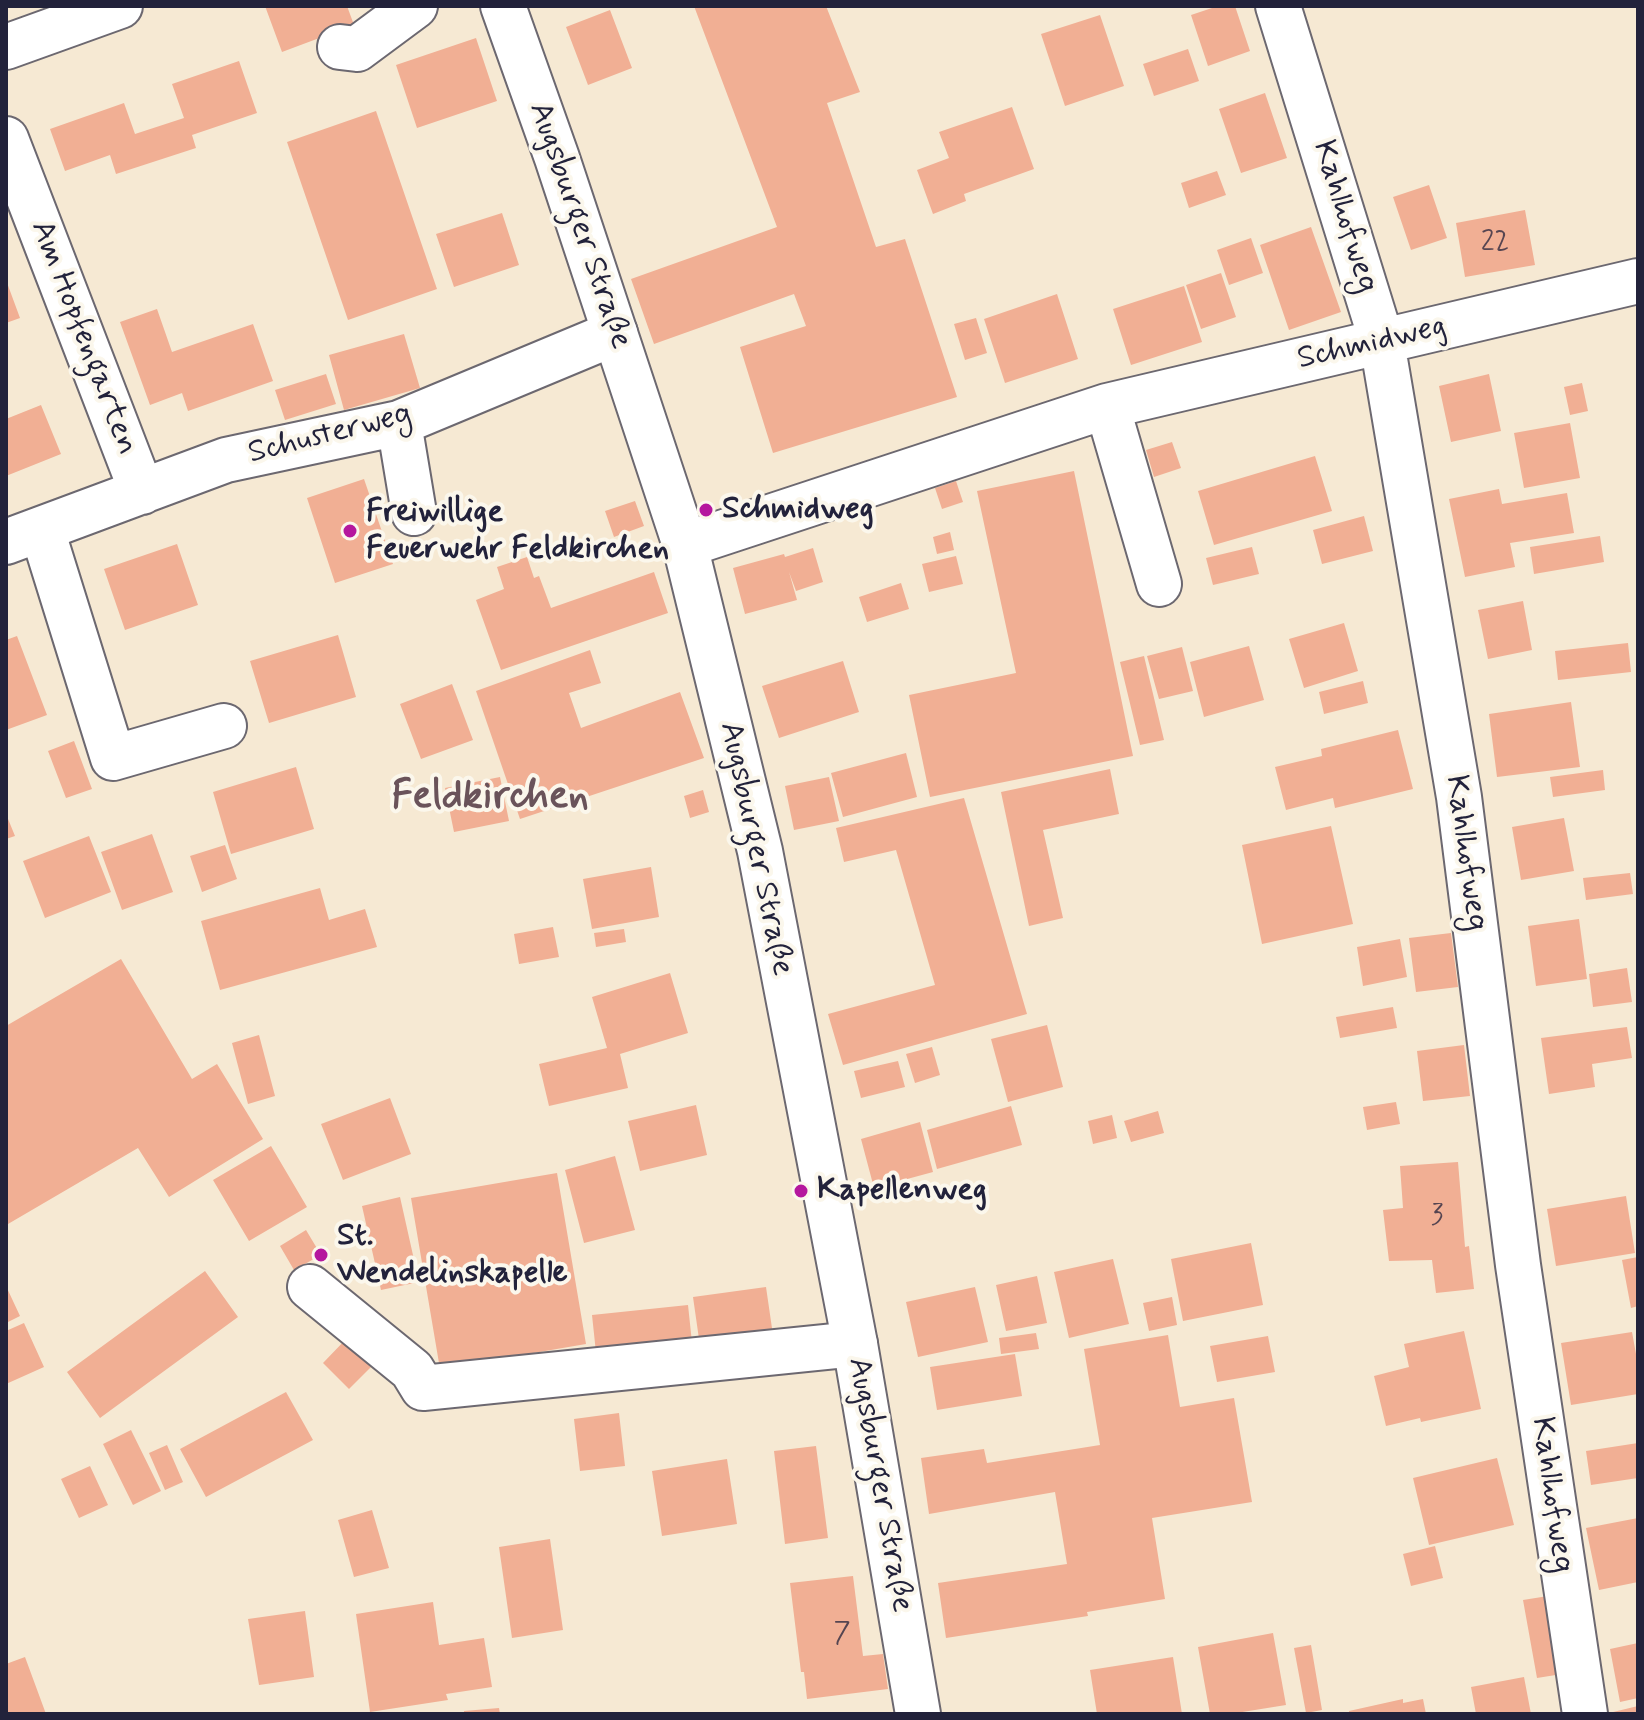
<!DOCTYPE html>
<meta charset="utf-8">
<style>
body{margin:0}
#map{position:relative;width:1644px;height:1720px;overflow:hidden;background:#f6e9d3;font-family:Mynerve,sans-serif}
canvas{display:block}
.frame{position:absolute;inset:0;border:8px solid #22223b;pointer-events:none}
</style>
<div id="map">
<canvas width="1644" height="1720"></canvas>
<div class="frame"></div>
</div>
<script>
const c = document.querySelector('canvas').getContext('2d');
c.lineJoin = 'round';
function fillPath(path, color) { c.fillStyle = color; c.fill(path, 'evenodd'); }
const toPath = rows => new Path2D(rows.map(r => 'M' + r).join(''));
function stroke(path, color, width, dash) { c.strokeStyle = color; c.lineWidth = width; c.lineCap = dash ? 'butt' : 'round'; c.setLineDash(dash || []); c.stroke(path); }
function write(font, color, halo, rows, align = 'center') {
  c.font = font + ' Mynerve,sans-serif'; c.lineWidth = 8; c.setLineDash([]); c.textBaseline = 'middle'; c.strokeStyle = halo; c.fillStyle = color; for (const [text, x, y, turn = 0] of rows) {
    c.save(); c.translate(x, y); c.rotate((+turn || 0) * Math.PI / 180); c.textAlign = isNaN(turn) ? turn : align; if (halo) c.strokeText(text, 0, 0); c.fillText(text, 0, 0); c.restore();
  }
}
fillPath(toPath([
 [265,6,347,6,354,25,282,52],
 [694,6,826,6,860,92,827,103,876,247,905,239,957,397,773,453,740,347,806,326,794,294,654,344,631,279,777,227],
 [1218,6,1235,6,1250,51,1208,66,1191,15],
 [610,10,632,68,588,85,566,27],
 [1100,15,1124,86,1065,106,1041,34],
 [476,38,497,101,417,128,396,65],
 [1188,49,1199,81,1154,96,1143,64],
 [239,61,257,113,192,135,196,148,116,174,110,155,65,171,50,129,124,103,135,134,184,118,172,84],
 [1265,93,1287,158,1241,173,1219,109],
 [1012,107,1034,169,964,194,966,201,933,214,917,170,949,158,939,132],
 [376,111,437,289,348,320,287,142],
 [1217,171,1226,195,1189,208,1181,183],
 [1429,185,1447,238,1411,250,1393,197],
 [1525,210,1535,265,1465,277,1456,223],
 [502,213,519,265,454,287,436,234],
 [1311,227,1341,312,1289,330,1260,245],
 [1251,238,1263,273,1229,285,1217,250],
 [1221,273,1236,317,1201,329,1186,285],
 [6,280,20,318,6,323],
 [1184,286,1202,342,1131,365,1113,309],
 [1057,294,1078,359,1005,383,984,319],
 [157,309,172,352,253,324,273,381,188,411,182,393,150,405,120,322],
 [976,318,987,353,965,360,954,324],
 [404,334,420,388,344,410,329,355],
 [326,374,336,404,285,420,275,390],
 [1489,374,1501,431,1451,442,1439,386],
 [1582,383,1588,411,1570,415,1564,387],
 [41,405,61,454,6,476,6,419],
 [1570,423,1580,478,1524,488,1514,433],
 [1172,442,1181,468,1154,477,1146,450],
 [1315,456,1332,511,1214,545,1198,491],
 [1074,471,1133,756,930,797,909,695,1016,673,977,491],
 [364,479,393,564,335,583,307,498],
 [956,481,963,502,942,509,935,488],
 [1499,489,1502,504,1567,493,1574,533,1510,543,1515,567,1465,577,1449,499],
 [635,501,644,526,614,537,605,511],
 [1364,516,1373,551,1322,564,1313,530],
 [950,532,954,550,937,554,933,537],
 [1600,536,1604,562,1534,574,1530,547],
 [177,544,198,605,125,630,104,569],
 [1252,547,1259,574,1213,585,1206,558],
 [813,548,823,582,796,591,789,572,797,600,745,614,733,568,784,554,785,557],
 [956,556,963,584,929,592,922,564],
 [527,557,534,578,539,576,551,608,654,572,668,613,501,670,476,600,504,589,497,567],
 [901,583,909,609,867,622,859,597],
 [1523,601,1532,650,1488,659,1478,610],
 [1344,623,1358,671,1304,688,1289,639],
 [338,635,356,697,269,723,250,661],
 [17,636,47,715,6,730,6,640],
 [1628,643,1631,672,1558,680,1555,651],
 [1249,646,1264,700,1204,717,1190,662],
 [1182,647,1193,691,1159,699,1147,656],
 [590,650,601,683,569,693,581,728,680,692,704,758,520,819,476,691],
 [1144,656,1164,740,1140,745,1120,662],
 [843,661,859,712,779,738,762,686],
 [1363,681,1368,703,1324,714,1319,692],
 [452,684,473,740,421,759,400,704],
 [1571,702,1580,767,1497,777,1489,714],
 [1398,730,1413,789,1335,808,1333,798,1286,810,1275,767,1322,756,1321,749],
 [74,741,92,789,66,798,48,751],
 [906,753,917,797,843,817,831,773],
 [296,767,314,829,231,854,213,792],
 [1110,769,1119,814,1043,830,1063,918,1029,926,1001,792],
 [1603,770,1605,790,1553,797,1550,777],
 [500,777,509,821,454,832,445,788],
 [829,777,839,821,794,830,785,786],
 [703,790,709,812,690,818,684,796],
 [964,798,1027,1014,843,1065,828,1014,935,985,896,850,844,862,836,828],
 [6,814,15,836,6,839],
 [1564,818,1574,871,1521,880,1512,827],
 [1331,826,1353,924,1262,944,1242,845],
 [152,834,173,892,122,910,101,852],
 [89,836,111,892,45,918,23,861],
 [225,845,237,879,202,892,190,856],
 [651,867,659,917,592,929,583,879],
 [1630,873,1633,894,1586,900,1583,878],
 [320,888,329,920,365,909,377,947,220,990,201,921],
 [1579,919,1587,979,1536,986,1528,926],
 [553,927,559,957,519,964,514,934],
 [624,929,626,942,596,947,594,933],
 [1451,933,1458,987,1416,992,1409,938],
 [1400,939,1407,977,1363,986,1357,947],
 [121,959,192,1079,217,1064,263,1139,169,1197,138,1148,8,1224,6,1026],
 [1627,968,1632,1002,1593,1007,1589,974],
 [670,973,688,1033,620,1054,628,1088,549,1106,539,1064,607,1048,592,997],
 [1393,1007,1397,1028,1340,1038,1336,1017],
 [1047,1025,1063,1087,1008,1102,991,1039],
 [1627,1027,1632,1058,1592,1064,1595,1087,1549,1094,1541,1038],
 [259,1035,275,1096,248,1104,232,1043],
 [1464,1045,1470,1096,1423,1101,1417,1051],
 [932,1047,940,1075,915,1083,906,1054],
 [898,1061,905,1087,861,1098,854,1071],
 [390,1098,411,1154,343,1180,321,1124],
 [1396,1102,1400,1124,1367,1130,1363,1107],
 [696,1105,707,1155,640,1171,628,1121],
 [1011,1106,1022,1145,937,1169,927,1130],
 [1158,1111,1164,1133,1131,1142,1124,1121],
 [1112,1115,1117,1138,1093,1144,1088,1121],
 [920,1122,933,1172,874,1188,861,1139],
 [271,1146,307,1207,249,1241,213,1180],
 [615,1156,635,1230,584,1243,565,1170],
 [1458,1162,1465,1247,1469,1246,1474,1289,1436,1293,1432,1260,1389,1261,1383,1210,1403,1208,1400,1166],
 [557,1173,586,1344,440,1369,411,1198],
 [1626,1196,1635,1253,1556,1266,1547,1209],
 [400,1197,419,1282,381,1290,362,1206],
 [306,1230,321,1255,294,1270,280,1246],
 [1251,1243,1263,1305,1183,1321,1171,1259],
 [1638,1257,1638,1306,1631,1308,1622,1260],
 [1113,1259,1129,1324,1069,1338,1054,1272],
 [205,1271,238,1317,100,1418,67,1372],
 [1037,1276,1047,1323,1006,1331,996,1285],
 [6,1286,20,1316,6,1323],
 [766,1287,774,1342,701,1353,693,1297],
 [975,1287,988,1342,918,1357,906,1302],
 [1172,1297,1177,1325,1149,1331,1143,1303],
 [688,1305,693,1352,597,1362,592,1315],
 [24,1323,44,1367,6,1384,6,1331],
 [1464,1331,1481,1409,1421,1422,1420,1418,1386,1426,1374,1376,1409,1367,1404,1344],
 [1632,1332,1638,1365,1638,1394,1571,1405,1561,1343],
 [1036,1333,1039,1349,1001,1354,999,1338],
 [1168,1335,1180,1407,1234,1398,1252,1502,1152,1518,1165,1599,1087,1612,1088,1616,946,1638,938,1583,1067,1564,1055,1492,929,1514,921,1458,984,1449,987,1463,1100,1445,1084,1349],
 [1268,1336,1275,1372,1217,1382,1210,1346],
 [348,1337,375,1363,349,1389,323,1363],
 [1015,1354,1022,1396,937,1410,930,1367],
 [286,1392,313,1440,206,1497,180,1449],
 [619,1413,625,1466,580,1471,574,1419],
 [131,1430,161,1491,133,1505,103,1444],
 [1638,1443,1638,1478,1591,1485,1586,1451],
 [167,1445,183,1482,165,1490,149,1453],
 [816,1446,828,1538,785,1544,774,1451],
 [1497,1458,1514,1525,1429,1545,1413,1478],
 [727,1459,737,1524,662,1536,652,1471],
 [90,1466,108,1505,79,1518,61,1479],
 [372,1510,389,1568,354,1577,338,1520],
 [1638,1518,1638,1582,1599,1590,1586,1528],
 [550,1539,563,1630,512,1638,499,1547],
 [1435,1546,1443,1578,1411,1586,1403,1554],
 [853,1576,863,1656,883,1654,888,1689,807,1699,804,1672,801,1672,790,1583],
 [1548,1596,1562,1674,1537,1678,1523,1600],
 [433,1602,439,1645,484,1638,492,1687,446,1694,448,1700,370,1712,356,1614],
 [305,1611,314,1677,259,1685,248,1619],
 [1273,1633,1286,1705,1230,1714,1210,1714,1198,1647],
 [1638,1643,1638,1698,1620,1702,1610,1649],
 [1311,1645,1322,1710,1306,1713,1294,1648],
 [25,1657,46,1714,6,1714,6,1664],
 [1173,1657,1182,1714,1097,1714,1090,1670],
 [1524,1677,1531,1714,1476,1714,1471,1687],
 [1403,1699,1403,1703,1423,1699,1426,1714,1349,1714,1349,1711],
 [1638,1706,1638,1714,1609,1714,1609,1713],
 [499,1708,500,1714,464,1714,464,1711]
]), '#f1af94');
const minor = toPath([
 [1278,6,1382,342,1459,797,1518,1265,1585,1714],
 [6,47,120,6],
 [340,47,357,49,415,6],
 [6,139,142,492],
 [1107,406,1159,584],
 [399,423,414,513],
 [42,530,113,758,224,726],
 [6,542,226,460,399,423,615,333],
 [685,545,1107,406,1638,281],
 [310,1287,412,1370,423,1388,855,1344]
]);
const major = toPath([
 [503,6,557,158,685,545,760,851,855,1344,918,1714]
]);
stroke(minor, '#6c6870', 48);
stroke(major, '#6c6870', 48);
stroke(minor, '#fff', 44);
stroke(major, '#fff', 44);
for (const [x, y, r, color] of [
 [706,510,8,"#b5179e"],
 [350,531,8,"#b5179e"],
 [801,1191,8,"#b5179e"],
 [321,1255,8,"#b5179e"]
]) { const dot = new Path2D(); dot.arc(x, y, r, 0, 2 * Math.PI); c.fillStyle = color; c.fill(dot); stroke(dot, '#fbf7ec', 3); }
write('28px', '#564551', null, [
 ["22",1495,244],
 ["3",1437,1217],
 ["7",842,1635]
]);
write('32px', '#22223b', '#fbf7ec', [
 ["Kahlhofweg",1344,217,73],
 ["Augsburger Straße",579,226,71],
 ["Am Hopfengarten",83,338,69],
 ["Schmidweg",1372,344,-13],
 ["Schusterweg",330,435,-14],
 ["Augsburger Straße",755,849,78],
 ["Kahlhofweg",1465,853,82],
 ["Augsburger Straße",879,1485,80],
 ["Kahlhofweg",1551,1495,82]
]);
write('bold 32px', '#22223b', '#fbf7ec', [
 ["Schmidweg",722,510],
 ["Freiwillige",366,513],
 ["Feuerwehr Feldkirchen",366,550],
 ["Kapellenweg",817,1191],
 ["St.",337,1237],
 ["Wendelinskapelle",337,1274]
], 'left');
write('bold 40px', '#6a535a', '#fbf7ec', [
 ["Feldkirchen",490,799]
]);
</script>
